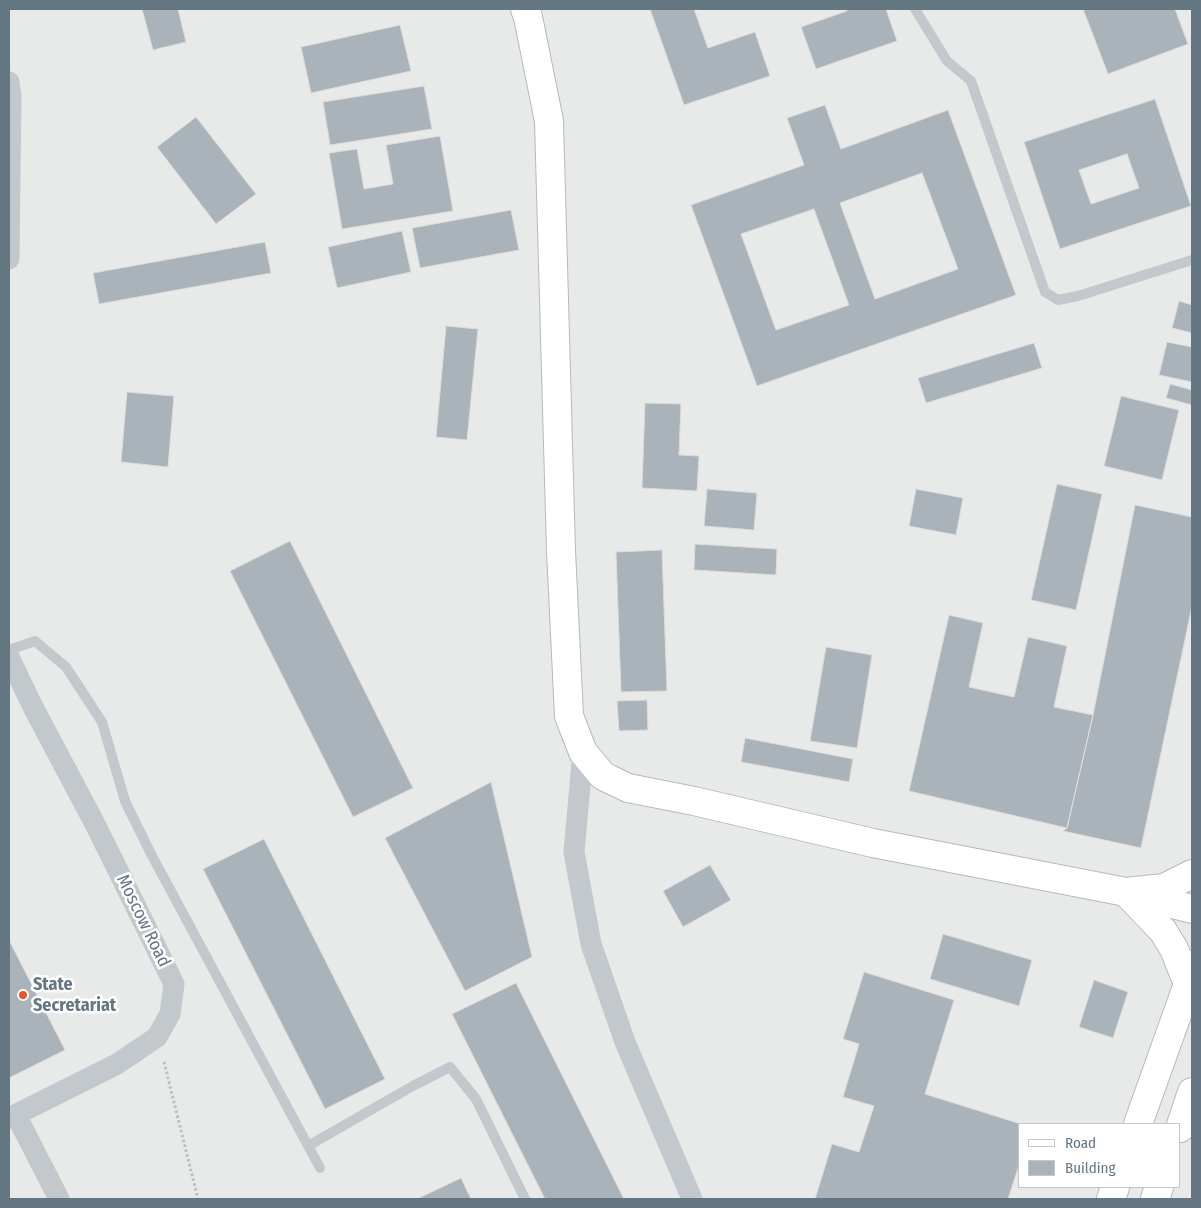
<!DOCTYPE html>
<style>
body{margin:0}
#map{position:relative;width:1201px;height:1208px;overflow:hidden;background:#fafaf8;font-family:"Fira Sans Condensed",sans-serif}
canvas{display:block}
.frame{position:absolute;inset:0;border:10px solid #657683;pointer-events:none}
.legend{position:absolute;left:1018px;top:1123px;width:162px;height:65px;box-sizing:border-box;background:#fff;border:1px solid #c1c8cd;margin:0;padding:6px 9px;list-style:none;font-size:15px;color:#657683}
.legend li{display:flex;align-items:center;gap:10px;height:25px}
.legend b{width:25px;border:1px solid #c1c8cd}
</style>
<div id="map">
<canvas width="1201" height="1208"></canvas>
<div class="frame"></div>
<ul class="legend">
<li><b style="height:6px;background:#fff"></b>Road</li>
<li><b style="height:14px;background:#aab3b9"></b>Building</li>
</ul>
</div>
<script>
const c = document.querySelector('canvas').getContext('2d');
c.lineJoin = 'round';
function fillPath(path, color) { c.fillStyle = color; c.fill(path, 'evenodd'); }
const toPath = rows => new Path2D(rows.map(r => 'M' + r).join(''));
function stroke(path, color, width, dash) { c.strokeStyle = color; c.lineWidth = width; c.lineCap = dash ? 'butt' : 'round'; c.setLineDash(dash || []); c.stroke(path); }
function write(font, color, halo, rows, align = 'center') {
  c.font = font + ' "Fira Sans Condensed",sans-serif'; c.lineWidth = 5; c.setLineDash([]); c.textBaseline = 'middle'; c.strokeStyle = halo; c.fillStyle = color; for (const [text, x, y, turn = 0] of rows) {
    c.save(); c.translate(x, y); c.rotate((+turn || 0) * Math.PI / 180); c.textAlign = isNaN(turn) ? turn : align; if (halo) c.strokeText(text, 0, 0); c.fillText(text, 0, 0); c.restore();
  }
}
fillPath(toPath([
 [9,9,1192,9,1192,1199,9,1199],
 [1020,1124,1180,1124,1180,1187,1020,1187]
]), '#e8e9e9');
const building = toPath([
 [142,9,178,9,186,42,153,50,142,9],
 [650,9,696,9,694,9,708,48,755,32,770,76,684,105,650,9],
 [846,9,886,9,897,41,816,69,801,27,847,11,846,9],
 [1083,9,1175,9,1188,44,1108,74,1083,9],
 [400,25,411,71,311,93,301,47,400,25],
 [424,86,432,129,330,145,323,102,424,86],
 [1155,99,1191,206,1060,249,1024,142,1155,99],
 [1127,154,1139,188,1091,204,1079,170,1127,154],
 [825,105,841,149,948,110,1016,295,757,386,691,205,804,165,787,118,825,105],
 [922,173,958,269,875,299,840,203,922,173],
 [814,209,849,305,776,330,741,234,814,209],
 [196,117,256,194,216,224,157,147,196,117],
 [440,136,453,211,342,229,329,153,357,149,364,189,393,184,386,145,440,136],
 [511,210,519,250,420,268,412,228,511,210],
 [402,231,411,272,337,288,328,247,402,231],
 [265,242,271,273,99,304,93,273,265,242],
 [1179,301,1192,305,1192,333,1172,328,1179,301],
 [446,326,478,329,467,440,436,437,446,326],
 [1167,342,1192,347,1192,382,1159,375,1167,342],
 [1034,343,1042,368,926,403,918,378,1034,343],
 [1170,384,1192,390,1192,405,1166,398,1170,384],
 [127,392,174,396,168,467,121,462,127,392],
 [1121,396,1179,410,1162,480,1104,466,1121,396],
 [645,403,681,404,679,455,699,456,697,491,642,488,645,403],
 [1057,484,1102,494,1076,610,1031,600,1057,484],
 [707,489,757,493,754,530,704,526,707,489],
 [916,489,963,498,956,535,909,526,916,489],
 [1135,505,1192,517,1192,606,1141,848,1063,831,1067,828,1093,715,1135,505],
 [290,541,413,788,353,817,230,571,290,541],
 [695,544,777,549,776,575,694,570,695,544],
 [662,550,667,691,621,692,616,552,662,550],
 [949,615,983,623,969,687,1014,697,1028,637,1067,646,1054,707,1093,715,1067,828,909,791,949,615],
 [826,647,872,655,857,748,810,741,826,647],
 [647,700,648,730,619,731,617,701,647,700],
 [745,738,853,759,849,782,741,762,745,738],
 [491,782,532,957,465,991,385,838,491,782],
 [264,839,385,1079,325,1109,203,869,264,839],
 [710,865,731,900,683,927,663,891,710,865],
 [943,934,1032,960,1019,1006,930,979,943,934],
 [9,940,65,1050,9,1078,9,940],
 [864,972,954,1000,925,1094,1021,1124,1020,1124,1020,1162,1008,1199,815,1199,832,1144,859,1152,874,1106,843,1097,859,1044,843,1039,864,972],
 [1094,980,1128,992,1113,1038,1079,1027,1094,980],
 [516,983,624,1199,545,1199,452,1014,516,983],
 [461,1178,471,1199,417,1199,461,1178]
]);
fillPath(building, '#aab3b9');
stroke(building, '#dcdcda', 1);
const secondary = toPath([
 [525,9,528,17,549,121,561,551,569,716,583,752,603,776,628,788,694,801,873,843,1126,892,1192,909]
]);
const primary = toPath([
 [1126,892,1163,931,1174,949,1188,984],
 [1126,892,1164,888,1192,874],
 [1138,1124,1188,984,1192,965],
 [1180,1128,1192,1092],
 [1111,1199,1115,1187],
 [1155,1199,1159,1187]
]);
stroke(secondary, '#b3babf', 30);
stroke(primary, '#b5babe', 30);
stroke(toPath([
 [164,1062,198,1199]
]), '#bbbfc2', 3, [2.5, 2.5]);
stroke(toPath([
 [915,9,947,61,971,81,1045,292,1058,300,1078,296,1192,260],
 [9,650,35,641,66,667,102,722,125,801,150,852,320,1168],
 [308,1146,411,1087,450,1067,476,1099,525,1199]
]), '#c3c8cc', 10);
stroke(toPath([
 [9,82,11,96,9,259],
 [9,657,33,707,95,824,174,984,170,1014,157,1037,117,1064,9,1118],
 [583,752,574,852,591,944,625,1042,692,1199],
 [16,1115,59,1199]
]), '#c3c8cc', 21);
stroke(secondary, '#fff', 28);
stroke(primary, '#fff', 28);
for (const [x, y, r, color] of [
 [23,995,5,"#e4572e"]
]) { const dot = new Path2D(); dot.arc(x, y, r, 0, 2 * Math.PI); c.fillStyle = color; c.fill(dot); stroke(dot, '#fff', 2); }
write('18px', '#657683', '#fff', [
 ["Moscow Road",143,921,64]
]);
write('bold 18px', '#657683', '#fff', [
 ["State",33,985],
 ["Secretariat",33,1006]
], 'left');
</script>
